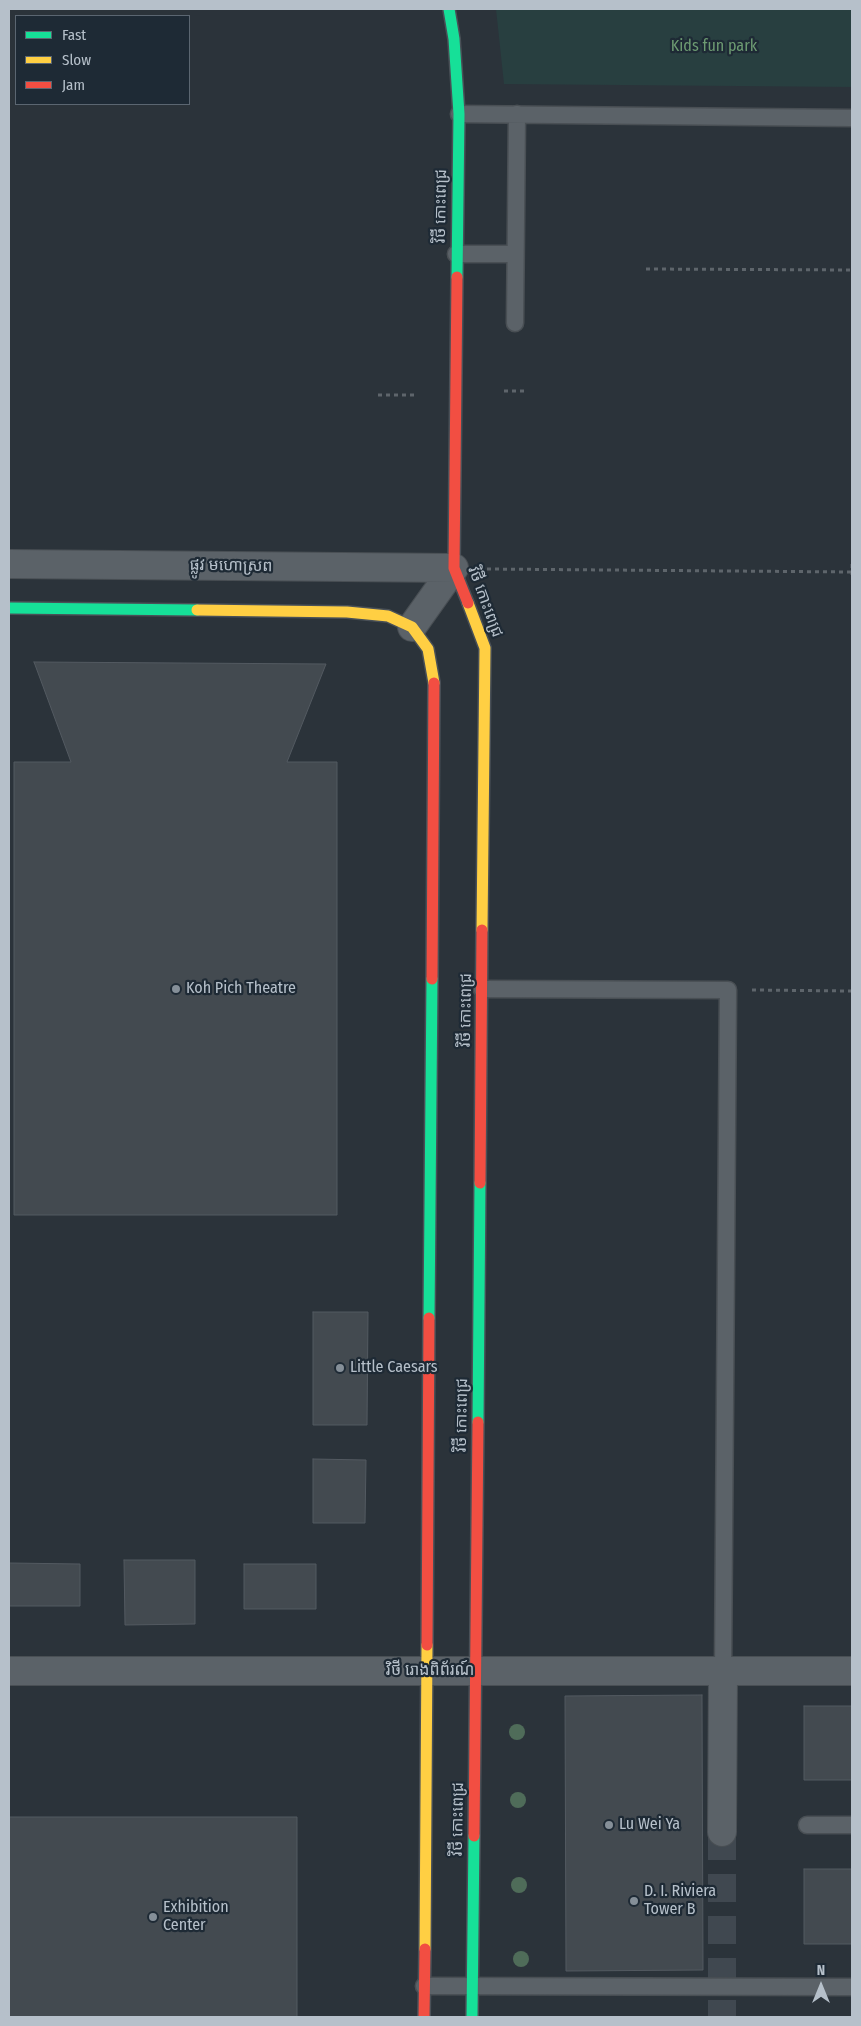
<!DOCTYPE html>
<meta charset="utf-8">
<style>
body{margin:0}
#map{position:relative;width:861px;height:2026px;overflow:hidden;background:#2b333a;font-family:"Fira Sans Condensed",sans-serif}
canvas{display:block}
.frame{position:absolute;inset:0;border:10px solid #b6c0ca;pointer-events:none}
.legend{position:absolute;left:15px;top:15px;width:175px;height:90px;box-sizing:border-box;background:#1e2a35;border:1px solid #5b6671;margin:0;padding:6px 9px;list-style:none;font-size:15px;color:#b6c0ca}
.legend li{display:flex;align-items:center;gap:10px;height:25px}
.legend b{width:25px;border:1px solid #5b6671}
.north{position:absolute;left:796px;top:1961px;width:50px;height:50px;-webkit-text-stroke:4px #1e2a35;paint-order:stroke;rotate:0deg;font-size:14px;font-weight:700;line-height:20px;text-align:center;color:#b6c0ca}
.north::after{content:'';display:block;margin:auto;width:18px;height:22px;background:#b6c0ca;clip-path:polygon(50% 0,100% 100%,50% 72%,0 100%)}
</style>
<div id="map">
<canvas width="861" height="2026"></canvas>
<div class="frame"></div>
<ul class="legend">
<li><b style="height:6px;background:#16e098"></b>Fast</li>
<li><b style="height:6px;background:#ffcf43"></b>Slow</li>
<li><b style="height:6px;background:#f24e42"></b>Jam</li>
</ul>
<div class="north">N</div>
</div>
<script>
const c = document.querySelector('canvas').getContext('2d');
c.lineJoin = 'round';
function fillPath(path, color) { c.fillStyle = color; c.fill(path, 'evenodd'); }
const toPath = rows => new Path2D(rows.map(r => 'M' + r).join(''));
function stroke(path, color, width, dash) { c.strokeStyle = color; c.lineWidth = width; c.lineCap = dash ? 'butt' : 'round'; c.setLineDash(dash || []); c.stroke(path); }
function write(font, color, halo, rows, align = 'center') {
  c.font = font + ' "Fira Sans Condensed","Noto Sans Khmer",sans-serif'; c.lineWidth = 4.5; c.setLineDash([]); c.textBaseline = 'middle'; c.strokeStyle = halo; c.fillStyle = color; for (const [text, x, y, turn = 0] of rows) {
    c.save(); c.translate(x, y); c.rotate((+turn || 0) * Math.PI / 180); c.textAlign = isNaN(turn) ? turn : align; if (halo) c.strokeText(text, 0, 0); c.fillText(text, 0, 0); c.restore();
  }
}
fillPath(toPath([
 [496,9,852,9,852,87,504,84]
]), '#283f40');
const building = toPath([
 [34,662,326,664,287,762,337,762,337,1215,14,1215,14,762,71,762,34,662],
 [313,1312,368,1312,367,1425,313,1425,313,1312],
 [313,1459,366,1460,365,1523,313,1523,313,1459],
 [124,1560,195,1560,195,1624,125,1625,124,1560],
 [9,1563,80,1564,80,1606,9,1606,9,1563],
 [244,1564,316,1564,316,1609,244,1609,244,1564],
 [702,1695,703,1970,566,1971,565,1696,702,1695],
 [804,1706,852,1706,852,1780,804,1780,804,1706],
 [9,1817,297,1817,297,2017,9,2017,9,1817],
 [804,1869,852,1869,852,1944,804,1944,804,1869]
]);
fillPath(building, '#434a50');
stroke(building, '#535a61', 1);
stroke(toPath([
 [722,1832,722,2017]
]), '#404850', 28, [28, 14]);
const lane = toPath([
 [459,114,852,118],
 [456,254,515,254],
 [515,323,517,114],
 [482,989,728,990,723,1671],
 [807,1825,852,1825],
 [424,1986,852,1987]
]);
const street = toPath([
 [9,564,454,568],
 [412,627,454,568],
 [9,1671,852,1671],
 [722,1832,723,1671]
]);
const fast = toPath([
 [449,9,454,39,459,114,457,277],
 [9,608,197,610],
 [429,1318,432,979],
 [478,1422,480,1183],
 [472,2017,474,1836]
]);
const slow = toPath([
 [468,603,485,648,482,930],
 [197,610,347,612,388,616,412,627,428,649,434,683],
 [425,1949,427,1645]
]);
const jam = toPath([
 [457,277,454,568,468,603],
 [432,979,434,683],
 [480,1183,482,930],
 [427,1645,429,1318],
 [474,1836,478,1422],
 [424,2017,425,1949]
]);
stroke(lane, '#494f54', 19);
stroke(street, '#494f54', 30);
stroke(fast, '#495057', 14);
stroke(slow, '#495057', 14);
stroke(jam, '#495057', 14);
stroke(toPath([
 [646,269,852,270],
 [504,391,524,391],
 [378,395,417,395],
 [852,564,852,575],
 [487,569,851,572],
 [752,990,852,991]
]), '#5e656b', 3, [4, 4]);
stroke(lane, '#5b6268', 16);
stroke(street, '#5b6268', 28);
stroke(fast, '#16e098', 11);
stroke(slow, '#ffcf43', 11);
stroke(jam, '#f24e42', 11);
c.fillStyle = '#4f6c59';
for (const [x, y] of [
 [517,1732],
 [518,1800],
 [519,1885],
 [521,1959]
]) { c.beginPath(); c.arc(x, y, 8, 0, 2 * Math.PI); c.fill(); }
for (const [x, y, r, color] of [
 [176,989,5,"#858f98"],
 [340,1368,5,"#858f98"],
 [609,1825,5,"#858f98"],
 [634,1901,5,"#858f98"],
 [153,1917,5,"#858f98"]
]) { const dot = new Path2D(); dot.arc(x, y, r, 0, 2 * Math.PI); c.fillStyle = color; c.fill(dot); stroke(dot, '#1e2a35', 2); }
write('16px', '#6d9b72', '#1e2a35', [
 ["Kids fun park",714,47]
]);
write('16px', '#b6c0ca', '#1e2a35', [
 ["វិថី កោះពេជ្រ",441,206,-89],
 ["ផ្លូវ មហោស្រព",231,566,1],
 ["វិថី កោះពេជ្រ",485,602,70],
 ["វិថី កោះពេជ្រ",466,1010,-89],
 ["វិថី កោះពេជ្រ",462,1415,-89],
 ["វិថី រោងពិព័រណ៍",430,1671],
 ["វិថី កោះពេជ្រ",458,1819,-89]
]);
write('16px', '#b6c0ca', '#1e2a35', [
 ["Koh Pich Theatre",186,989],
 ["Little Caesars",350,1368],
 ["Lu Wei Ya",619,1825],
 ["D. I. Riviera",644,1892],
 ["Tower B",644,1910],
 ["Exhibition",163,1908],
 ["Center",163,1926]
], 'left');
</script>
